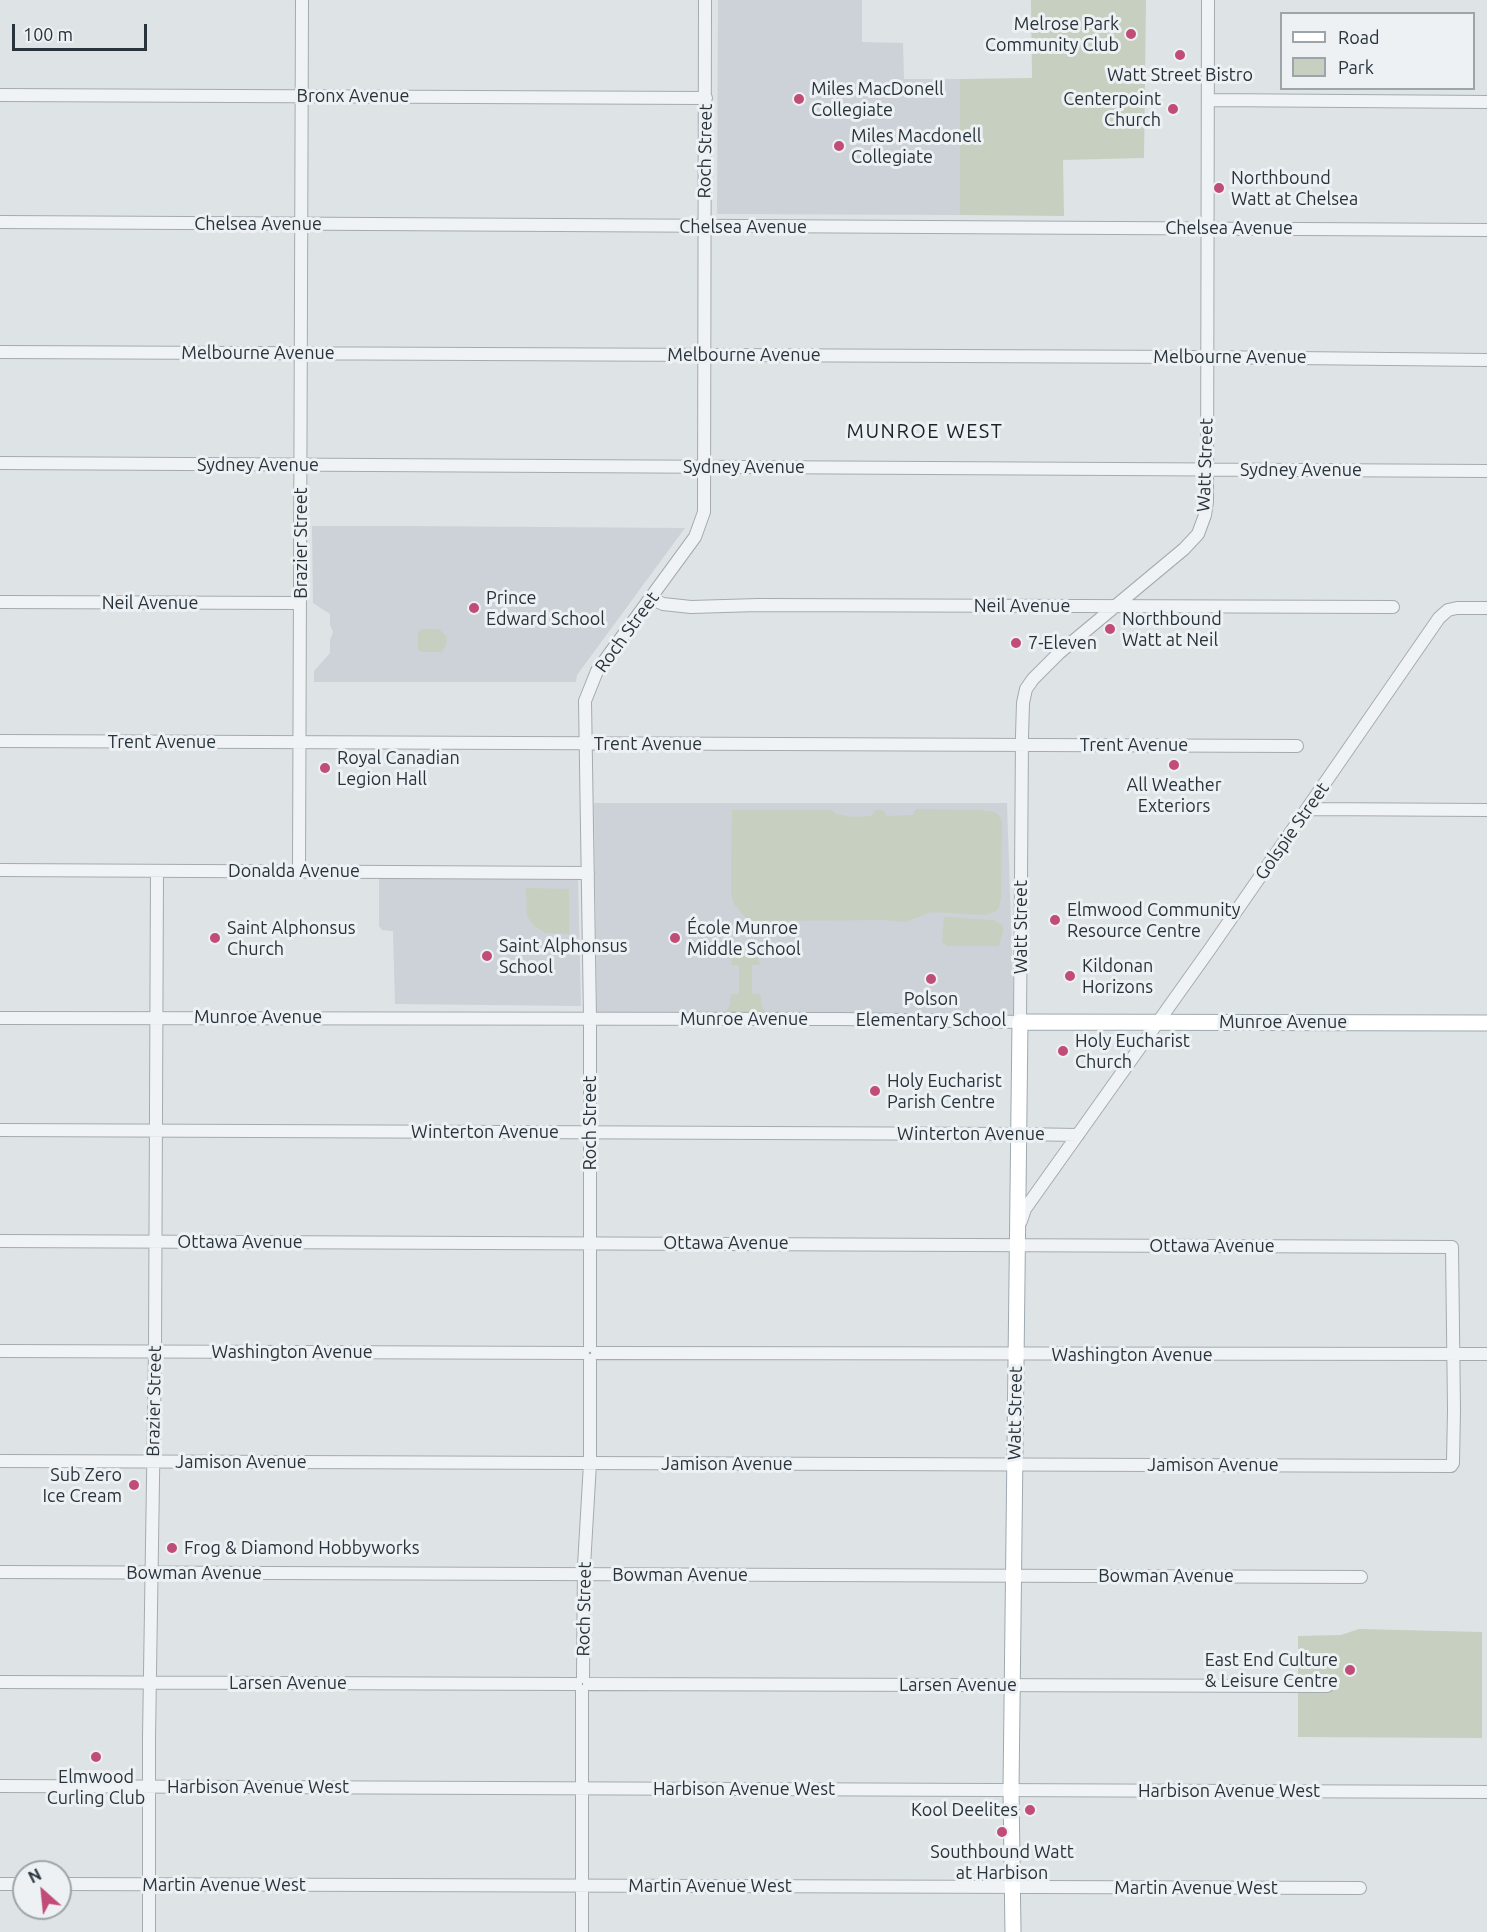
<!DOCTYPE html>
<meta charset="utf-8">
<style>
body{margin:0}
#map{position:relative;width:1487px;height:1932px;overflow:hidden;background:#dee3e6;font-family:Ubuntu,sans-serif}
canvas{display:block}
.legend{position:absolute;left:1280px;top:12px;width:195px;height:78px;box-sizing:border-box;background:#edf1f4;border:2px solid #9ea5aa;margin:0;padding:8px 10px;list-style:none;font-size:18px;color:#28333b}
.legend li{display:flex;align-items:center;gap:12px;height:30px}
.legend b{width:30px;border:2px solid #9ea5aa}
.north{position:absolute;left:12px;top:1860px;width:60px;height:60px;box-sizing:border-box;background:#edf1f4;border:2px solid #9ea5aa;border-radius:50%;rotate:333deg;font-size:16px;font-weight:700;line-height:24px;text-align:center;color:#28333b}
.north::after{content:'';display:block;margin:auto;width:21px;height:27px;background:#c14d76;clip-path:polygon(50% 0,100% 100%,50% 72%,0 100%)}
.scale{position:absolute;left:12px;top:24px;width:135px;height:27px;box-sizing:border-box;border:3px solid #28333b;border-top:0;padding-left:8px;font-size:18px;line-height:21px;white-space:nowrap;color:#28333b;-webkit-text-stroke:4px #edf1f4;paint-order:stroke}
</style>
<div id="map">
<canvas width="1487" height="1932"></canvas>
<ul class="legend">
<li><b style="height:8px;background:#fff"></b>Road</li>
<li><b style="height:16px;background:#c7cfc0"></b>Park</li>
</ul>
<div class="north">N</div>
<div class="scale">100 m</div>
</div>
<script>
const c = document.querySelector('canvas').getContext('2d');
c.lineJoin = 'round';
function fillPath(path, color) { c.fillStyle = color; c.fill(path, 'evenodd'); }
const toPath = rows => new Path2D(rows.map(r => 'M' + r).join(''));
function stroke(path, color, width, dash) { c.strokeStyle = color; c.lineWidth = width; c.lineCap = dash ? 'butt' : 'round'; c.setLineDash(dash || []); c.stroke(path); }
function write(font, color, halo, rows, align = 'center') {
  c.font = font + ' Ubuntu,sans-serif'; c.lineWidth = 6; c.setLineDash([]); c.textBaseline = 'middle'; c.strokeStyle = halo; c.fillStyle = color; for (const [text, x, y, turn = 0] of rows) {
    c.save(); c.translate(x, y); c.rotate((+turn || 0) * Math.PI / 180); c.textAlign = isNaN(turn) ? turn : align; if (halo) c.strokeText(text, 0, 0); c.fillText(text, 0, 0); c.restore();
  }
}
fillPath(toPath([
 [718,0,862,0,862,42,903,43,904,79,960,79,960,215,717,214],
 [312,526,401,526,685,528,577,675,576,682,314,682,314,671,330,653,330,640,333,632,330,625,330,614,313,603],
 [594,803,1007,803,1014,1015,597,1016],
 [379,877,578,878,581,1006,395,1004,393,931,382,930,379,926]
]), '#ccd2d7');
fillPath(toPath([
 [1031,0,1146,0,1144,158,1063,160,1064,216,960,215,960,79,1032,78],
 [421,629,439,629,447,637,446,645,442,652,421,652,418,649,418,633],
 [916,809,981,810,995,812,999,816,1002,821,1001,898,999,908,995,912,984,915,931,912,906,922,884,920,753,921,746,918,734,904,731,894,732,810,832,810,836,814,853,817,871,816,875,810,883,810,887,816,913,815],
 [526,888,569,889,569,934,546,933,534,926,527,916],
 [944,917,993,920,1003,925,1003,931,999,946,947,946,942,942],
 [745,951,750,951,759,960,760,965,752,965,752,994,760,994,762,1007,766,1014,725,1014,730,1005,731,994,739,994,739,965,731,965,732,959,735,955],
 [1359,1629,1482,1632,1482,1738,1298,1737,1298,1636,1341,1635]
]), '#c7cfc0');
const minor = toPath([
 [0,95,706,98],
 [1208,100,1487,102],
 [0,222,1487,230],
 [0,352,1196,357,1487,360],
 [0,463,1487,471],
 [652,599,663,604,691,607,758,605,1393,607],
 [0,602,300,603],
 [0,741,1297,746],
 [1307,809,1487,810],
 [0,870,588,873],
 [299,870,302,0],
 [0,1018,841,1019,1020,1022,1022,736,1023,703,1026,689,1033,679,1059,653,1184,549,1198,534,1205,515,1207,502,1208,0],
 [0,1130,1018,1134,1078,1135],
 [1021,1221,1025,1209,1210,949,1439,618,1448,610,1457,608,1487,608],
 [0,1241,1452,1247,1454,1410,1453,1463,1451,1466,0,1461],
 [590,1346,590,1018,585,701,597,671,695,537,704,512,705,0],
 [0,1351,583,1353],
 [597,1353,1487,1354],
 [0,1572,1361,1577],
 [583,1677,584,1566,590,1463,590,1360],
 [0,1682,576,1684],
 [589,1684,1327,1686],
 [0,1786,1487,1792],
 [0,1884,24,1884],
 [60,1884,1360,1888],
 [149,1932,149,1738,155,1351,157,871],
 [582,1932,582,1691]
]);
const major = toPath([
 [1013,1932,1011,1790,1020,1022,1487,1023]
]);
stroke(minor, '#a4abaf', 14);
stroke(major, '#9ea9b0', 17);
stroke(minor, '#f0f3f5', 12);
stroke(major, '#fff', 15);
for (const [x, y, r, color] of [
 [1131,34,6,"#c14d76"],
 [1180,55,6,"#c14d76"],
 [799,99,6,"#c14d76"],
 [1173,109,6,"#c14d76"],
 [839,146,6,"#c14d76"],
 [1219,188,6,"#c14d76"],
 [474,608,6,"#c14d76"],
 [1110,629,6,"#c14d76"],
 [1016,643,6,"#c14d76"],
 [1174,765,6,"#c14d76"],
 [325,768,6,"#c14d76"],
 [1055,920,6,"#c14d76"],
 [215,938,6,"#c14d76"],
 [675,938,6,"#c14d76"],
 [487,956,6,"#c14d76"],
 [1070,976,6,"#c14d76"],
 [931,979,6,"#c14d76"],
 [1063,1051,6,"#c14d76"],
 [875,1091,6,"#c14d76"],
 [134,1485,6,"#c14d76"],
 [172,1548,6,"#c14d76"],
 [1350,1670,6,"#c14d76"],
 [96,1757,6,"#c14d76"],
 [1030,1810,6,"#c14d76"],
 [1002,1832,6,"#c14d76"]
]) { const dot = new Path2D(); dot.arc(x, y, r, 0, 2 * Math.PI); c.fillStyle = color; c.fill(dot); stroke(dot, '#edf1f4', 2); }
write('18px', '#28333b', '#edf1f4', [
 ["Melrose Park",1119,24,"right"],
 ["Community Club",1119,45,"right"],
 ["Watt Street Bistro",1180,75,"center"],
 ["Miles MacDonell",811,89],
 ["Collegiate",811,110],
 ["Centerpoint",1161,99,"right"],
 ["Church",1161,120,"right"],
 ["Miles Macdonell",851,136],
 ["Collegiate",851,157],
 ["Northbound",1231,178],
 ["Watt at Chelsea",1231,199],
 ["Prince",486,598],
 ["Edward School",486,619],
 ["Northbound",1122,619],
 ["Watt at Neil",1122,640],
 ["7-Eleven",1028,643],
 ["Royal Canadian",337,758],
 ["Legion Hall",337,779],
 ["All Weather",1174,785,"center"],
 ["Exteriors",1174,806,"center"],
 ["Elmwood Community",1067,910],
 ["Resource Centre",1067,931],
 ["Saint Alphonsus",227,928],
 ["Church",227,949],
 ["École Munroe",687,928],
 ["Middle School",687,949],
 ["Saint Alphonsus",499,946],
 ["School",499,967],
 ["Kildonan",1082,966],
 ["Horizons",1082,987],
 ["Polson",931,999,"center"],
 ["Elementary School",931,1020,"center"],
 ["Holy Eucharist",1075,1041],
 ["Church",1075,1062],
 ["Holy Eucharist",887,1081],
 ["Parish Centre",887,1102],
 ["Sub Zero",122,1475,"right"],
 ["Ice Cream",122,1496,"right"],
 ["Frog & Diamond Hobbyworks",184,1548],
 ["East End Culture",1338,1660,"right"],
 ["& Leisure Centre",1338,1681,"right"],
 ["Elmwood",96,1777,"center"],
 ["Curling Club",96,1798,"center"],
 ["Kool Deelites",1018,1810,"right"],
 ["Southbound Watt",1002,1852,"center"],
 ["at Harbison",1002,1873,"center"]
], 'left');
write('18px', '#28333b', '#edf1f4', [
 ["Bronx Avenue",353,96],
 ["Roch Street",705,151,-89],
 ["Chelsea Avenue",258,224],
 ["Chelsea Avenue",743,227],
 ["Chelsea Avenue",1229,228],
 ["Melbourne Avenue",258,353],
 ["Melbourne Avenue",744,355],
 ["Melbourne Avenue",1230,357],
 ["Sydney Avenue",258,465],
 ["Watt Street",1205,465,-88],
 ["Sydney Avenue",744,467],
 ["Sydney Avenue",1301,470],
 ["Brazier Street",301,543,-90],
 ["Neil Avenue",150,603],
 ["Neil Avenue",1022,606],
 ["Roch Street",627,632,-54],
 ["Trent Avenue",162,742],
 ["Trent Avenue",648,744],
 ["Trent Avenue",1134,745],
 ["Golspie Street",1292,831,-55],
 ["Donalda Avenue",294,871],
 ["Watt Street",1021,927,-90],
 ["Munroe Avenue",258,1017],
 ["Munroe Avenue",744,1019],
 ["Munroe Avenue",1283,1022],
 ["Roch Street",590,1123,-90],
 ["Winterton Avenue",485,1132],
 ["Winterton Avenue",971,1134],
 ["Ottawa Avenue",240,1242],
 ["Ottawa Avenue",726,1243],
 ["Ottawa Avenue",1212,1246],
 ["Washington Avenue",292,1352],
 ["Washington Avenue",1132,1355],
 ["Brazier Street",154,1401,-89],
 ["Watt Street",1015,1413,-89],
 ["Jamison Avenue",241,1462],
 ["Jamison Avenue",727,1464],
 ["Jamison Avenue",1213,1465],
 ["Bowman Avenue",194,1573],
 ["Bowman Avenue",680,1575],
 ["Bowman Avenue",1166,1576],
 ["Roch Street",584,1609,-89],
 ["Larsen Avenue",288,1683],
 ["Larsen Avenue",958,1685],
 ["Harbison Avenue West",258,1787],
 ["Harbison Avenue West",744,1789],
 ["Harbison Avenue West",1229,1791],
 ["Martin Avenue West",224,1885],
 ["Martin Avenue West",710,1886],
 ["Martin Avenue West",1196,1888]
]);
c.letterSpacing = '1.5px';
write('20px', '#1b242c', '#edf1f4', [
 ["MUNROE WEST",925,431]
]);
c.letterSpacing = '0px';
</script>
